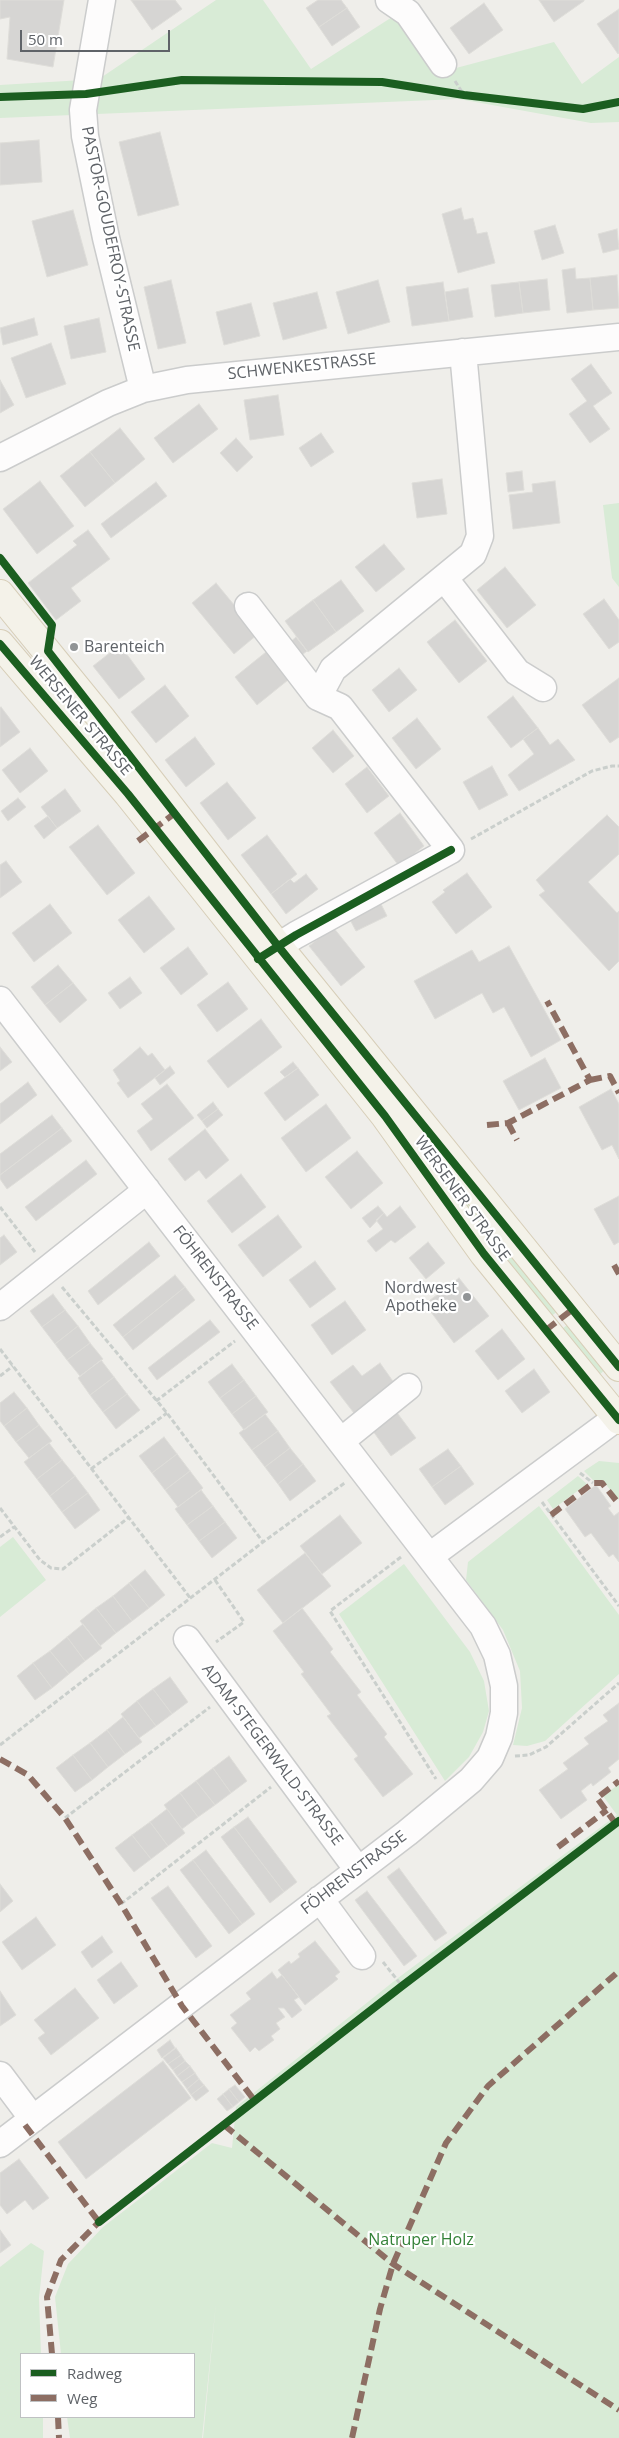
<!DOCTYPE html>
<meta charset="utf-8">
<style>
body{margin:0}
#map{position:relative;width:619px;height:2438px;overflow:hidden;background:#efeeea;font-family:"Open Sans",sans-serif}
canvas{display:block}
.legend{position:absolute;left:20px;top:2353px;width:175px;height:65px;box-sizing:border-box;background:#fff;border:1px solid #bfc1c3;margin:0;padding:6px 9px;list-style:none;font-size:15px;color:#5f6368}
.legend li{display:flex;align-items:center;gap:10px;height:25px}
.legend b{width:25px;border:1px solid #bfc1c3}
.scale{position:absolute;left:20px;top:30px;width:150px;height:22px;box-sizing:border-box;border:2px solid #5f6368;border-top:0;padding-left:6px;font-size:15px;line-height:18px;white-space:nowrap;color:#5f6368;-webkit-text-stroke:4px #fff;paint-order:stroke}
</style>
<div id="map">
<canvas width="619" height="2438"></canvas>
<ul class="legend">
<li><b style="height:6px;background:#1b5e20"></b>Radweg</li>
<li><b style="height:6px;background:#8d6e63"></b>Weg</li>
</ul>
<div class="scale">50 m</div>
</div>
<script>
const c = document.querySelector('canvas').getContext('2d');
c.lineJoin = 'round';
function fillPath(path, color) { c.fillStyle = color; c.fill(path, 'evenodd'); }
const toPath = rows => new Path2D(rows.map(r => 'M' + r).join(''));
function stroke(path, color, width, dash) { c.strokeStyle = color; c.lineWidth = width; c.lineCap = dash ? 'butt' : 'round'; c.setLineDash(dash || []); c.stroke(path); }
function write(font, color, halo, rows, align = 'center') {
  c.font = font + ' "Open Sans",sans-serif'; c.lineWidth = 4.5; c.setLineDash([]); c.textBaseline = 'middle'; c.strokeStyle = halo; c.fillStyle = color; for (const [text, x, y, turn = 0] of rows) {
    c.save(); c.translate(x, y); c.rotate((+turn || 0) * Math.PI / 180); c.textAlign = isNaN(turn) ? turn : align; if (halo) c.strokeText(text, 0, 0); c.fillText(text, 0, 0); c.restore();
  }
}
fillPath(toPath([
 [216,0,263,0,311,69,400,12,441,72,554,42,582,84,619,57,619,122,591,123,459,99,0,118,0,85,99,79],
 [619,503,619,587,612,578,603,505],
 [298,985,560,1309,548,1319],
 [571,1322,608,1367,596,1378,558,1332],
 [599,1461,619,1463,619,1500,602,1480,594,1481,584,1471],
 [578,1476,587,1484,553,1509,547,1500],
 [539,1506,619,1615,619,1674,545,1741,527,1746,513,1745,522,1708,520,1671,503,1630,466,1580,468,1562],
 [13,1537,46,1580,0,1617,0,1547],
 [404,1564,470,1652,484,1681,489,1711,483,1732,469,1757,445,1781,339,1614],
 [619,1784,619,2438,203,2438,216,2303,202,2438,70,2438,67,2417,194,2417,194,2354,61,2354,55,2297,68,2264,103,2227,212,2143,232,2148,236,2107,398,1978,617,1815,603,1796],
 [31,2243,44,2251,39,2298,41,2354,21,2354,21,2417,43,2417,43,2438,0,2438,0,2267]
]), '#d8ebd6');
const building = toPath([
 [0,0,64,0,53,67,7,59,10,17,0,19,0,0],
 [131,0,175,0,182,9,152,30,131,0],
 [318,0,341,0,347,8,319,27,306,8,318,0],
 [539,0,584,0,584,1,554,22,539,0],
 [484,3,503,30,469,54,450,28,484,3],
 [347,8,360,27,332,46,319,27,347,8],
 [619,9,619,53,618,54,597,24,619,9],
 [160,132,179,205,138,216,119,142,160,132],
 [39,140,42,182,0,185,0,143,39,140],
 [461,208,464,220,473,218,477,234,487,232,495,263,458,273,442,214,461,208],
 [73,210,88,265,47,277,32,221,73,210],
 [555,225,564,253,542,260,534,231,555,225],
 [617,229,619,249,603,253,598,234,617,229],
 [575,268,576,279,590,278,593,310,567,313,562,270,575,268],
 [617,275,619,308,593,310,590,278,617,275],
 [547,279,550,310,523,313,519,282,547,279],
 [171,280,186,343,158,349,144,287,171,280],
 [378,280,390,322,348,334,336,292,378,280],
 [443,282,449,321,412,326,406,287,443,282],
 [519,282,523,313,495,317,491,285,519,282],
 [468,288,473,317,449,321,445,292,468,288],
 [317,292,327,328,283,340,273,303,317,292],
 [251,303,260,336,224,345,216,312,251,303],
 [34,318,38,335,3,345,0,328,34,318],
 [99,318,106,352,71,359,64,326,99,318],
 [51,343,66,384,26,398,11,358,51,343],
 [591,364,612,393,593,406,610,429,590,443,569,414,587,401,571,379,591,364],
 [0,380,14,405,0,413,0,380],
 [278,395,284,435,250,440,244,400,278,395],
 [199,404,218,429,173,463,154,438,199,404],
 [120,428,145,459,115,483,90,452,120,428],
 [321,433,334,452,311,467,299,448,321,433],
 [236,438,253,457,237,472,220,453,236,438],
 [90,452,115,483,85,507,60,476,90,452],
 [522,471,524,490,508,492,506,473,522,471],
 [442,479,447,514,417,518,412,483,442,479],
 [40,481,74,526,37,554,3,509,40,481],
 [555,481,560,523,513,529,509,495,533,492,532,484,555,481],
 [156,482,167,496,111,538,101,524,156,482],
 [88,530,110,559,71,588,81,601,56,620,28,583,77,545,73,541,88,530],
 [384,544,405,569,376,592,355,567,384,544],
 [505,567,536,605,507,628,477,590,505,567],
 [341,580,364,611,336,632,313,600,341,580],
 [216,583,258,634,234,654,192,603,216,583],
 [604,599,619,620,619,642,609,649,583,614,604,599],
 [313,600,336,632,308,652,285,621,313,600],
 [455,620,487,661,459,683,427,642,455,620],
 [296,637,307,651,298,658,288,644,296,637],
 [120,645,145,679,119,699,93,666,120,645],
 [266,652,288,680,257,705,235,677,266,652],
 [399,668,417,690,389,712,372,690,399,668],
 [619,678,619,737,610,743,582,705,619,678],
 [165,685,189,716,156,743,131,712,165,685],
 [513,696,538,728,511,748,487,717,513,696],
 [1,707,20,732,0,747,0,708,1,707],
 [417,718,441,749,416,769,392,738,417,718],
 [538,728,550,745,558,739,575,760,519,791,508,775,534,754,523,739,538,728],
 [333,730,354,756,333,773,312,748,333,730],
 [195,737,215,764,186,787,165,760,195,737],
 [30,748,48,771,20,793,2,770,30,748],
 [492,766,508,795,479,810,463,782,492,766],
 [367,767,389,796,367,813,345,784,367,767],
 [227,782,256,818,228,840,200,803,227,782],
 [65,789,81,811,57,828,41,807,65,789],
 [18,798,26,807,8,821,1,811,18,798],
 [400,813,424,846,399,866,374,833,400,813],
 [607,815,619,827,619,854,588,882,617,913,619,911,619,961,609,971,539,895,545,891,536,880,607,815],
 [48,816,57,828,44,839,34,826,48,816],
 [98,825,135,873,107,895,69,847,98,825],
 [267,835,297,874,271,894,241,855,267,835],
 [6,861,22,882,0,898,0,865,6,861],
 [467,873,492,907,456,934,432,902,445,892,443,890,467,873],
 [306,874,318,889,286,914,271,894,290,879,294,883,306,874],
 [149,896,175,929,144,953,118,920,149,896],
 [379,900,387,916,356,931,348,916,379,900],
 [50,904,72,933,34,962,12,933,50,904],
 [333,927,365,967,341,986,309,946,333,927],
 [509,946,561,1040,531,1057,504,1007,493,1013,482,993,435,1019,414,981,472,950,479,962,509,946],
 [188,947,208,974,181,995,160,968,188,947],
 [58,965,73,983,45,1005,31,987,58,965],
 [130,977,142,993,120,1009,108,993,130,977],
 [228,982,248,1009,217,1032,197,1005,228,982],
 [73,983,87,1000,60,1023,45,1005,73,983],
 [261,1019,282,1047,228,1088,207,1061,261,1019],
 [0,1047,12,1062,0,1071,0,1047],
 [140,1047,148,1056,152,1053,165,1070,128,1098,117,1083,120,1081,113,1070,140,1047],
 [545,1058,561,1088,519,1110,503,1081,545,1058],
 [293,1062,298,1068,285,1077,280,1072,293,1062],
 [170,1066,175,1073,160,1085,155,1078,170,1066],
 [298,1068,319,1095,285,1121,264,1093,298,1068],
 [28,1082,37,1095,0,1124,0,1104,28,1082],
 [167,1084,194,1118,151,1151,137,1131,153,1119,141,1104,167,1084],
 [611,1089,619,1104,619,1159,612,1145,602,1150,579,1107,611,1089],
 [213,1102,218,1109,202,1121,197,1115,213,1102],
 [326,1104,351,1138,306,1172,281,1138,326,1104],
 [218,1109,223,1115,207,1128,202,1121,218,1109],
 [52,1115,62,1128,0,1175,0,1154,52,1115],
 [62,1128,72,1141,7,1189,0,1179,0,1175,62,1128],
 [205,1129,229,1160,206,1179,199,1170,185,1181,168,1159,205,1129],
 [357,1151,383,1183,351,1209,325,1177,357,1151],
 [86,1160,97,1174,36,1221,25,1207,86,1160],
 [241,1174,266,1207,232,1233,207,1201,241,1174],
 [619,1196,619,1242,614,1245,594,1209,619,1196],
 [378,1206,384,1213,370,1228,362,1218,378,1206],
 [400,1206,416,1227,395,1243,391,1240,376,1252,367,1241,383,1229,376,1220,384,1213,387,1217,400,1206],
 [278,1215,302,1247,263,1277,238,1245,278,1215],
 [4,1235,17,1252,0,1265,0,1238,4,1235],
 [149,1242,160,1256,98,1305,88,1291,149,1242],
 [428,1242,445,1263,426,1279,409,1258,428,1242],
 [315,1261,336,1289,310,1308,289,1280,315,1261],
 [175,1275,185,1287,123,1337,113,1325,175,1275],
 [459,1278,489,1316,454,1343,425,1304,459,1278],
 [185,1287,195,1300,133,1350,123,1337,185,1287],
 [53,1294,65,1310,42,1327,30,1311,53,1294],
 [345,1301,366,1330,332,1355,311,1325,345,1301],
 [65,1310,78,1326,55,1344,42,1327,65,1310],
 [210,1320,220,1332,157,1380,148,1368,210,1320],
 [78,1326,90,1343,67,1360,55,1344,78,1326],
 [502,1329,525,1359,498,1380,475,1351,502,1329],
 [90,1343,103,1359,80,1376,67,1360,90,1343],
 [101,1360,114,1377,90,1395,78,1378,101,1360],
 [380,1363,397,1387,357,1417,330,1382,353,1365,362,1376,380,1363],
 [232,1364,244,1380,220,1398,208,1382,232,1364],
 [534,1369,550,1392,522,1413,505,1391,534,1369],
 [114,1377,127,1394,103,1412,90,1395,114,1377],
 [244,1380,256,1396,232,1414,220,1398,244,1380],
 [14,1392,27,1408,4,1426,0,1421,0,1403,14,1392],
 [127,1394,140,1410,116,1429,103,1412,127,1394],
 [256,1396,268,1412,244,1430,232,1414,256,1396],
 [27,1408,39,1425,16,1442,4,1426,27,1408],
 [395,1410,416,1438,391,1456,370,1427,395,1410],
 [265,1414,278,1431,252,1450,239,1433,265,1414],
 [39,1425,52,1441,29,1458,16,1442,39,1425],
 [278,1431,290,1448,265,1467,252,1450,278,1431],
 [164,1437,177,1454,152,1473,139,1456,164,1437],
 [49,1443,62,1460,37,1479,24,1462,49,1443],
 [290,1448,303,1464,278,1484,265,1467,290,1448],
 [448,1449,461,1466,432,1487,419,1469,448,1449],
 [177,1454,190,1471,165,1490,152,1473,177,1454],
 [62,1460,75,1476,50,1496,37,1479,62,1460],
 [303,1464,316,1481,290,1501,278,1484,303,1464],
 [461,1466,474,1484,445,1505,432,1487,461,1466],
 [190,1471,203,1488,178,1507,165,1490,190,1471],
 [75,1476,88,1493,62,1512,50,1496,75,1476],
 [596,1485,611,1506,608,1508,614,1516,619,1512,619,1562,613,1554,609,1557,591,1533,585,1537,565,1509,596,1485],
 [201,1490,213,1506,187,1525,175,1509,201,1490],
 [88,1493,100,1510,75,1529,62,1512,88,1493],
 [213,1506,225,1522,199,1541,187,1525,213,1506],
 [340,1515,362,1543,322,1574,300,1546,340,1515],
 [225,1522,237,1538,212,1558,199,1541,225,1522],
 [305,1553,331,1586,283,1623,257,1590,305,1553],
 [145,1570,165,1595,149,1608,129,1583,145,1570],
 [129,1583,149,1608,132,1621,113,1596,129,1583],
 [113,1596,132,1621,116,1633,96,1608,113,1596],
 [96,1608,116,1633,100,1646,80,1621,96,1608],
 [302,1608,333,1649,330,1652,361,1692,357,1695,387,1734,384,1737,413,1774,383,1797,354,1759,358,1756,327,1716,331,1714,301,1674,304,1672,273,1631,302,1608],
 [83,1624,102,1648,85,1661,67,1637,83,1624],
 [67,1637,85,1661,69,1674,50,1651,67,1637],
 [50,1651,69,1674,52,1688,33,1663,50,1651],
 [33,1663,52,1688,35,1700,17,1676,33,1663],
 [170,1677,188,1702,172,1714,153,1689,170,1677],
 [153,1689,172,1714,156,1726,137,1701,153,1689],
 [137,1701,156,1726,139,1738,121,1714,137,1701],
 [619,1703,619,1759,608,1768,611,1772,593,1786,591,1783,581,1791,587,1800,561,1819,539,1790,568,1769,563,1763,589,1744,584,1738,608,1721,603,1715,619,1703],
 [123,1717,142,1742,125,1754,107,1730,123,1717],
 [107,1730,125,1754,108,1767,90,1743,107,1730],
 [90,1743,108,1767,92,1780,73,1755,90,1743],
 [73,1755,92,1780,75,1792,56,1768,73,1755],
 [229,1756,247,1781,231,1793,213,1768,229,1756],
 [213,1768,231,1793,215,1805,196,1781,213,1768],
 [196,1781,215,1805,198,1817,180,1793,196,1781],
 [180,1793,198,1817,182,1829,164,1805,180,1793],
 [167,1809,185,1833,168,1846,150,1822,167,1809],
 [248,1817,297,1882,284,1892,234,1827,248,1817],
 [150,1822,168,1846,151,1859,132,1835,150,1822],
 [234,1827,284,1892,270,1903,221,1837,234,1827],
 [132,1835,151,1859,134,1872,115,1848,132,1835],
 [206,1850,255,1914,242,1924,193,1860,206,1850],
 [193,1860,242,1924,229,1934,180,1870,193,1860],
 [399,1868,447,1933,435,1941,387,1877,399,1868],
 [0,1884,13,1901,0,1912,0,1884],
 [168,1886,212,1946,196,1958,151,1898,168,1886],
 [367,1891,417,1956,404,1966,355,1900,367,1891],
 [36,1917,56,1945,22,1970,2,1942,36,1917],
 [102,1936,113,1952,92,1968,81,1952,102,1936],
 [315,1941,340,1972,335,1976,338,1979,305,2005,278,1970,289,1961,291,1964,300,1957,298,1954,315,1941],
 [121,1962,138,1986,114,2004,97,1980,121,1962],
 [272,1972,277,1979,282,1975,299,1997,294,2000,302,2010,292,2018,284,2008,278,2008,285,2017,276,2023,280,2029,271,2036,274,2040,259,2051,255,2047,250,2052,231,2028,237,2023,230,2015,251,1999,246,1993,272,1972],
 [75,1988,99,2018,51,2055,38,2038,45,2033,34,2020,75,1988],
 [0,1991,16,2015,0,2026,0,1991],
 [170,2040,175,2048,162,2058,157,2050,170,2040],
 [176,2048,181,2055,168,2064,163,2058,176,2048],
 [181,2055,185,2061,173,2070,168,2064,181,2055],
 [163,2061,191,2098,86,2179,58,2142,163,2061],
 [185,2061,190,2066,177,2076,173,2070,185,2061],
 [190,2066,195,2073,182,2082,177,2076,190,2066],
 [195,2073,199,2079,187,2089,182,2082,195,2073],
 [199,2079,204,2085,191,2095,187,2089,199,2079],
 [204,2085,209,2091,196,2101,191,2095,204,2085],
 [235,2085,245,2097,239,2102,229,2089,235,2085],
 [229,2089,239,2102,233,2107,223,2094,229,2089],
 [223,2094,233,2107,227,2111,217,2099,223,2094],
 [19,2159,49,2198,33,2210,25,2200,7,2214,0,2205,0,2173,19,2159],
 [0,2230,11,2245,0,2253,0,2230]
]);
fillPath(building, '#d6d5d3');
stroke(building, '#deddd9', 1);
const minor = toPath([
 [102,0,83,110,85,136,106,238,143,389],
 [389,0,408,13,443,64],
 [0,458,108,403,143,389,187,380,619,337],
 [445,579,517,672,543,688],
 [248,606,318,697,340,707,451,850,296,935,261,957],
 [318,697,333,669,473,554,480,536,463,352],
 [0,1000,483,1626,497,1655,504,1686,504,1713,499,1737,490,1758,471,1780,407,1833,0,2144],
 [0,1307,147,1190],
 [341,1441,408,1387],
 [430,1556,619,1416],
 [187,1639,358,1870],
 [320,1899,362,1956],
 [0,2075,33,2119]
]);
const major = toPath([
 [0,594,101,718,278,946,619,1367],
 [0,644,128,794,385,1116,484,1254,619,1420]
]);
stroke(minor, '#cbcccc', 29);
stroke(major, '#d7ceb8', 30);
stroke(toPath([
 [455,81,464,95],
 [471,839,592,771,612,766,619,766],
 [0,1207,35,1252],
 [62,1287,167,1413,263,1542],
 [0,1349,191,1599],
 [0,1376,13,1366],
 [156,1401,235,1341],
 [91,1469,167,1413],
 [580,1473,593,1483],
 [542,1502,619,1606],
 [0,1508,40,1560,51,1568,63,1569,128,1518],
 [0,1537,14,1527],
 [401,1557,330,1611,436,1779],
 [215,1580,244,1622,216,1642],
 [0,1745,263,1542,346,1482],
 [515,1756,529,1755,546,1747,619,1683],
 [65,1818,210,1707],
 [121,1904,271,1787],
 [383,1962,402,1986]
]), '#cacfcc', 3, [5, 2.5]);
stroke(minor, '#fdfcfc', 26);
stroke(major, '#f4f2e9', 28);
stroke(toPath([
 [138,841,175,813],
 [590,1080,610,1076,619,1093],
 [508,1123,517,1140],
 [487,1125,508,1123,590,1080,547,1001],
 [614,1265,619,1274],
 [546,1330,573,1309],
 [551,1515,593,1483,602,1483,619,1504],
 [0,1759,28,1775,65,1818,121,1904,182,2006,255,2101],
 [616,1824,597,1798,619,1781],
 [558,1847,607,1810],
 [25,2125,99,2222],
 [224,2125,393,2264,619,2410],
 [52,2354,47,2297,61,2260,102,2219],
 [58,2417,59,2438],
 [352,2438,380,2309,393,2264,446,2143,488,2086,619,1971]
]), '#8d6e63', 6, [12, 6]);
stroke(toPath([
 [0,97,86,94,182,80,382,82,464,95,583,109,619,102],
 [0,558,52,625,48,651,278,946,619,1367],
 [0,644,128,794,385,1116,484,1254,619,1420],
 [258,959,296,935,451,850],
 [99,2222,402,1986,619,1821]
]), '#1b5e20', 8);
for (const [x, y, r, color] of [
 [74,647,5,"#919496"],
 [467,1297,5,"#919496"]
]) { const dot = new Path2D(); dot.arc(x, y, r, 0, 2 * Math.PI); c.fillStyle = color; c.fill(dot); stroke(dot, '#fff', 2); }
write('16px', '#5f6368', '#fff', [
 ["PASTOR-GOUDEFROY-STRASSE",110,239,78],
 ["SCHWENKESTRASSE",302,367,-6],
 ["WERSENER STRASSE",80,716,50],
 ["WERSENER STRASSE",462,1199,54],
 ["FÖHRENSTRASSE",215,1278,52],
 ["ADAM-STEGERWALD-STRASSE",272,1755,53],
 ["FÖHRENSTRASSE",354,1873,-37]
]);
write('16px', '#5f6368', '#fff', [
 ["Barenteich",84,647],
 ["Nordwest",457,1288,"right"],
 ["Apotheke",457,1306,"right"]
], 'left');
write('16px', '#348238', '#fff', [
 ["Natruper Holz",421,2240]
]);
</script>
